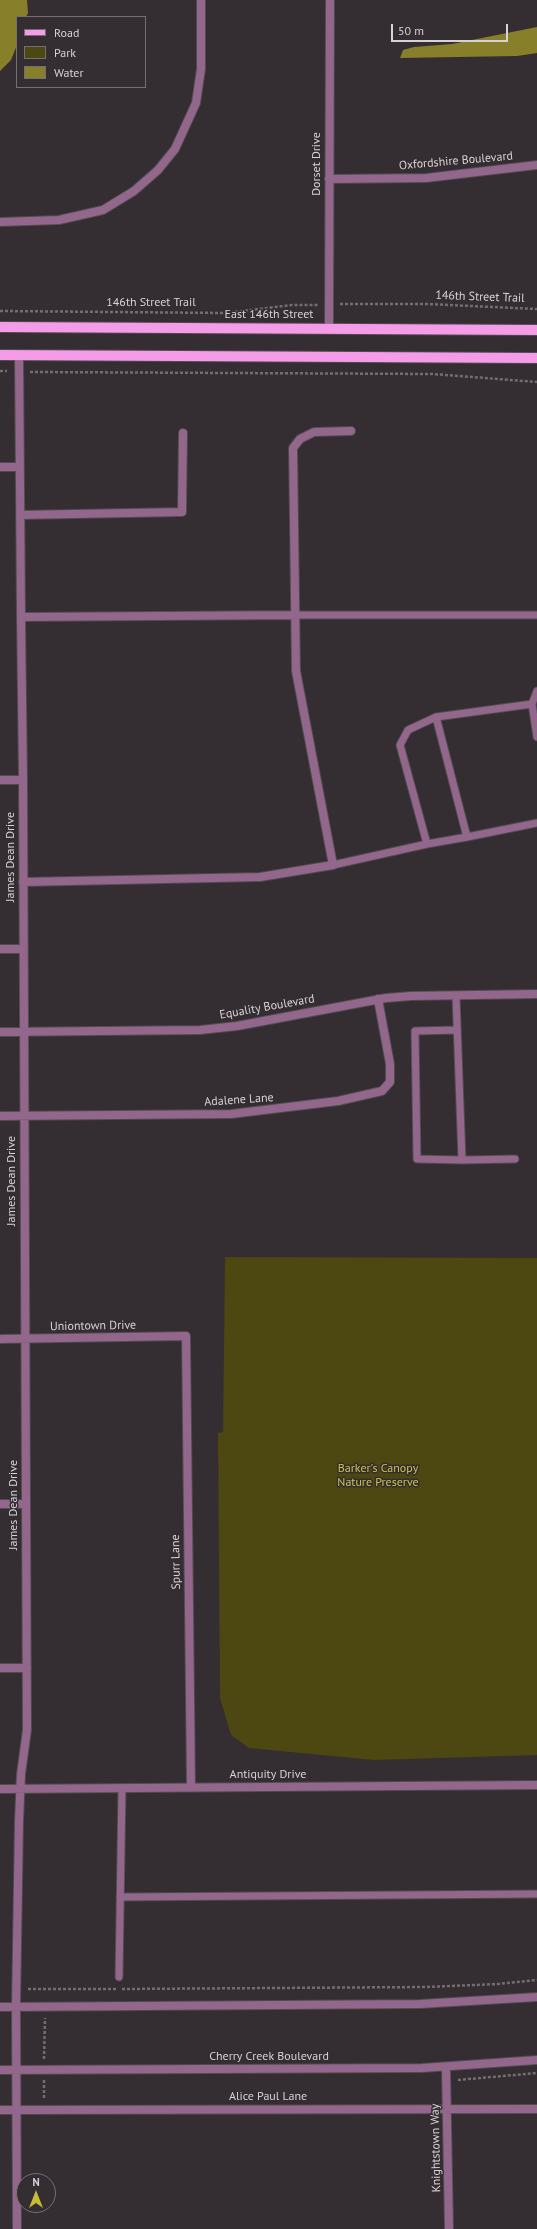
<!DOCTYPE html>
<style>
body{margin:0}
#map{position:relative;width:537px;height:2229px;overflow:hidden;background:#342d32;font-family:"PT Sans",sans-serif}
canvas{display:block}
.legend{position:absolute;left:16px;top:16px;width:130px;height:72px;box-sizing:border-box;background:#342d32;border:1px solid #756f74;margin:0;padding:5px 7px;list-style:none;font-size:12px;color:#d7d2d6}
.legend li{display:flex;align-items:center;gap:8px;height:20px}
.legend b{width:20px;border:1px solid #756f74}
.north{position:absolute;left:16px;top:2173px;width:40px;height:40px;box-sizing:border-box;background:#342d32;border:1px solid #756f74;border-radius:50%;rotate:0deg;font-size:11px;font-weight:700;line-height:16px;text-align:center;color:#d7d2d6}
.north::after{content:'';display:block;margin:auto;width:14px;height:18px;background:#c9bb3a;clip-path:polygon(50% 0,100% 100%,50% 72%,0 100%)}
.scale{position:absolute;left:391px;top:24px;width:117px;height:18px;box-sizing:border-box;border:2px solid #d7d2d6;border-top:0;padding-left:5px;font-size:12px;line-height:14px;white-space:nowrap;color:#d7d2d6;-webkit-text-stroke:3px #342d32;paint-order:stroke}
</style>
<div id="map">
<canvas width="537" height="2229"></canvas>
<ul class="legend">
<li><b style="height:5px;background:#f49ce7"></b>Road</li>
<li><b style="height:11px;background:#4d4711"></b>Park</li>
<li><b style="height:11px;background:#887f2a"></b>Water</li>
</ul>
<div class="north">N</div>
<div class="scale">50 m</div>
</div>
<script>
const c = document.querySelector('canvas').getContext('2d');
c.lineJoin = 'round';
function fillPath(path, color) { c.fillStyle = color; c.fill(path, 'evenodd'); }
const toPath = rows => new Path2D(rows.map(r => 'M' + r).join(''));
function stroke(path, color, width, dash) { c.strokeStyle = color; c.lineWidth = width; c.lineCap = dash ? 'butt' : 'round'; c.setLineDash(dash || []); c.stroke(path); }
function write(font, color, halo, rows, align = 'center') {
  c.font = font + ' "PT Sans",sans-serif'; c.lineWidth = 3; c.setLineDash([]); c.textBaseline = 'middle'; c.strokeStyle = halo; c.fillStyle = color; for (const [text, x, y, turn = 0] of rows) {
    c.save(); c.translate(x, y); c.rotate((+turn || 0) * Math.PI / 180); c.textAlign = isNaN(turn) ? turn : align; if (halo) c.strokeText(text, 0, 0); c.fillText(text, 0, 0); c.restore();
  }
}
fillPath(toPath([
 [225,1257,537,1258,537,1755,374,1760,249,1748,231,1735,220,1698,218,1433,223,1432]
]), '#4d4711');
fillPath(toPath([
 [0,0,27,0,28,13,26,17,17,17,17,45,11,60,0,71],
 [537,27,537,53,517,56,400,58,403,50,414,47,452,44]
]), '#887f2a');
const service = toPath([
 [295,615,537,615],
 [532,704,537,691],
 [436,717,532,704,537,737],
 [467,837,537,823],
 [333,865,427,844,400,745,408,730,436,717,467,837,427,844],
 [456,996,462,1160,515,1159],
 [457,1030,415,1031,417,1159,462,1160],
 [120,1897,537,1894],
 [119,1977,122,1788]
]);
const minor = toPath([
 [329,179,426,178,537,165],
 [0,222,59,220,103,210,134,191,158,170,175,149,196,103,201,69,201,0],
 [329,328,330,0],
 [19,355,21,617,295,615],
 [0,467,19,467],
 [20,515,182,512,183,433],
 [0,780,23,780,21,617],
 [23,882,260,877,333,865,296,671,293,448,300,439,314,432,351,431],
 [0,949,23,949],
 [0,1032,200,1030,237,1026,386,998,411,996,537,994],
 [0,1116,231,1114,338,1101,382,1091,390,1082,390,1064,378,999],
 [0,1339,186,1336,191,1787],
 [0,1504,26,1504],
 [0,1668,27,1668],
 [0,1789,537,1785],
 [0,2007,420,2004,537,1997],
 [446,2068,449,2229],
 [0,2070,422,2068,537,2060],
 [0,2110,537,2109],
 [17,2229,16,2007,19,1821,21,1774,27,1730,23,780]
]);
const primary = toPath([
 [0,327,537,330],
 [0,355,537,358]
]);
stroke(service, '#514b50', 9);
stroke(minor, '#514b50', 10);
stroke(primary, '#514b50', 12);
stroke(toPath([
 [340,304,427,304,537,309],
 [0,311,225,313,292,305,319,305],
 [0,371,7,371],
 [30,372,433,374,537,382],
 [28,1989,117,1989],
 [122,1989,426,1987,498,1984,537,1980],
 [44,2059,45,2018],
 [44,2080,44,2099],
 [458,2080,537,2073]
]), '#736d71', 2.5, [3, 2]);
stroke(service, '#92678b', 7);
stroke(minor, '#92678b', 8);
stroke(primary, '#f49ce7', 10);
write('12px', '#d7d2d6', '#342d32', [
 ["Oxfordshire Boulevard",456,161,-5],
 ["Dorset Drive",317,164,-90],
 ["146th Street Trail",480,297,2],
 ["146th Street Trail",151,303],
 ["East 146th Street",269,315],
 ["James Dean Drive",11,857,-90],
 ["Equality Boulevard",267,1007,-10],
 ["Adalene Lane",239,1100,-4],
 ["James Dean Drive",12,1181,-90],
 ["Uniontown Drive",93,1326,-1],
 ["James Dean Drive",14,1505,-90],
 ["Spurr Lane",176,1562,-91],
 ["Antiquity Drive",268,1775],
 ["Cherry Creek Boulevard",269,2057],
 ["Alice Paul Lane",268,2097],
 ["Knightstown Way",436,2148,-91]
]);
write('12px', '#cfc250', '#342d32', [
 ["Barker's Canopy",378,1469],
 ["Nature Preserve",378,1483]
]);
</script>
